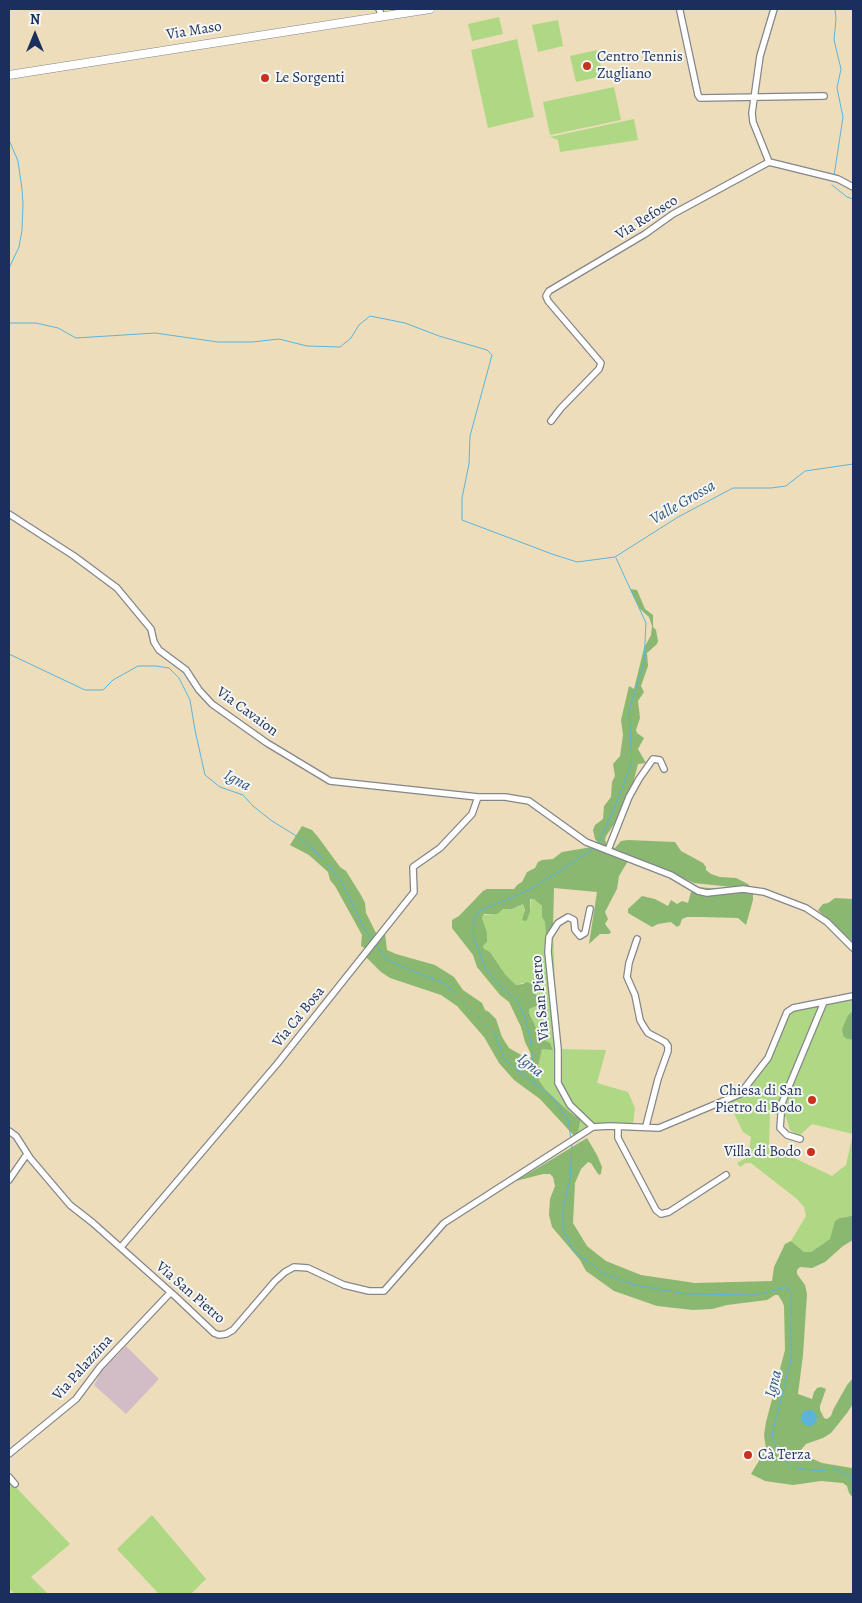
<!DOCTYPE html>
<meta charset="utf-8">
<style>
body{margin:0}
#map{position:relative;width:862px;height:1603px;overflow:hidden;background:#edddbb;font-family:Alegreya,serif}
canvas{display:block}
.frame{position:absolute;inset:0;border:10px solid #1b2f5e;pointer-events:none}
.north{position:absolute;left:10px;top:10px;width:50px;height:50px;-webkit-text-stroke:4px #f6f6f2;paint-order:stroke;rotate:0deg;font-size:14px;font-weight:700;line-height:20px;text-align:center;color:#1b2f5e}
.north::after{content:'';display:block;margin:auto;width:18px;height:22px;background:#1b2f5e;clip-path:polygon(50% 0,100% 100%,50% 72%,0 100%)}
</style>
<div id="map">
<canvas width="862" height="1603"></canvas>
<div class="frame"></div>
<div class="north">N</div>
</div>
<script>
const c = document.querySelector('canvas').getContext('2d');
c.lineJoin = 'round';
function fillPath(path, color) { c.fillStyle = color; c.fill(path, 'evenodd'); }
const toPath = rows => new Path2D(rows.map(r => 'M' + r).join(''));
function stroke(path, color, width, dash) { c.strokeStyle = color; c.lineWidth = width; c.lineCap = dash ? 'butt' : 'round'; c.setLineDash(dash || []); c.stroke(path); }
function write(font, color, halo, rows, align = 'center') {
  c.font = font + ' Alegreya,serif'; c.lineWidth = 4; c.setLineDash([]); c.textBaseline = 'middle'; c.strokeStyle = halo; c.fillStyle = color; for (const [text, x, y, turn = 0] of rows) {
    c.save(); c.translate(x, y); c.rotate((+turn || 0) * Math.PI / 180); c.textAlign = isNaN(turn) ? turn : align; if (halo) c.strokeText(text, 0, 0); c.fillText(text, 0, 0); c.restore();
  }
}
fillPath(toPath([
 [126,1346,159,1379,126,1414,94,1385,101,1372]
]), '#d2bdc6');
fillPath(toPath([
 [499,17,503,34,472,41,468,24],
 [558,20,563,46,538,52,532,25],
 [517,39,534,117,488,128,471,50],
 [597,50,603,76,576,82,570,56],
 [614,87,621,120,550,135,543,102],
 [634,119,638,140,560,152,558,140,550,137],
 [531,899,534,899,542,906,542,917,545,922,546,933,553,929,555,987,551,995,556,1049,606,1050,597,1083,628,1092,635,1108,633,1124,597,1127,577,1139,579,1117,575,1116,566,1109,545,1089,539,1080,538,1067,542,1049,553,1049,548,1042,541,1038,529,1013,529,1009,532,1007,535,992,533,984,526,982,516,985,505,974,490,952,484,950,483,946,487,942,487,938,482,918,484,915,492,914,503,909,512,909,523,904,525,913,530,911],
 [853,999,853,1011,848,1015,842,1029,843,1036,847,1039,853,1040,853,1215,847,1217,840,1218,830,1239,811,1252,804,1252,791,1241,806,1216,804,1207,797,1199,751,1163,746,1163,740,1167,737,1163,748,1157,751,1137,743,1132,728,1101,741,1095,770,1057,786,1016,790,1012,798,1008,828,1005],
 [770,1113,786,1117,790,1130,799,1136,812,1124,853,1134,846,1165,832,1176,769,1146],
 [9,1480,70,1544,31,1577,47,1593,46,1594,15,1594,9,1589],
 [152,1515,206,1579,191,1594,159,1594,117,1549]
]), '#aed883');
fillPath(toPath([
 [630,589,637,590,645,609,653,615,653,627,656,630,658,641,657,644,647,653,648,666,641,686,644,692,638,701,640,718,636,730,637,733,644,738,638,749,646,763,638,764,631,791,617,820,606,836,605,840,607,845,615,848,621,841,628,840,675,842,681,851,703,863,706,867,706,870,711,874,720,877,736,878,748,884,751,889,694,883,659,867,599,844,595,839,593,830,595,825,603,819,604,806,611,797,612,782,615,776,613,764,620,756,623,735,621,720,629,686,634,689,644,648,651,635,652,626,649,617,640,609],
 [302,826,312,830,318,837,340,867,346,871,361,895,365,903,366,913,377,935,367,949,361,946,362,935,335,886,330,880,328,872,309,855,290,845],
 [592,847,628,861,619,876,617,889,605,912,608,919,605,924,611,932,609,934,600,934,589,944,597,892,554,888,553,929,548,936,546,935,545,922,542,917,542,906,534,899,530,899,530,911,527,920,525,921,522,920,525,910,523,904,512,909,503,909,497,914,484,914,482,918,487,933,487,942,483,946,484,949,490,952,505,974,516,985,523,984,526,982,533,984,539,1005,529,1009,529,1013,541,1038,550,1043,553,1050,542,1049,538,1067,539,1080,545,1089,566,1109,575,1116,579,1117,580,1121,577,1139,540,1099,514,1080,499,1063,484,1037,457,1006,441,995,390,978,381,972,366,957,385,934,387,950,396,954,435,965,454,977,463,990,482,1003,485,1010,489,1012,496,1019,502,1037,509,1048,530,1060,531,1056,530,1052,525,1042,521,1027,509,1002,500,995,477,967,473,955,452,928,452,920,459,916,483,891,487,889,514,889,517,885,522,882,527,872,535,868,538,862,542,860,553,859,562,852],
 [698,887,753,892,753,900,746,925,738,918,701,917,687,917,682,919,680,925,677,927,671,922,658,924,652,927,628,913,628,909,642,896,655,899,668,906,671,900,677,904,682,901,688,903,691,892,699,888],
 [835,898,853,899,853,946,818,910,823,904,828,903],
 [853,1011,853,1040,847,1039,843,1036,842,1029,848,1015],
 [587,1138,597,1155,602,1167,601,1173,600,1175,598,1174,591,1163,588,1162,581,1169,575,1183,573,1223,587,1246,597,1254,606,1261,641,1275,695,1283,772,1281,774,1267,785,1244,791,1241,804,1252,811,1252,830,1239,835,1221,840,1218,847,1217,853,1215,853,1240,843,1246,825,1262,812,1268,800,1267,797,1270,797,1274,805,1285,807,1294,803,1355,798,1394,812,1399,814,1392,817,1388,821,1387,826,1389,820,1406,820,1410,824,1418,827,1419,831,1416,833,1410,847,1385,853,1378,853,1404,847,1413,831,1433,823,1438,806,1444,800,1451,801,1455,806,1458,813,1459,822,1463,852,1468,853,1470,853,1498,849,1493,847,1486,843,1483,821,1481,793,1485,765,1481,751,1474,766,1449,764,1435,766,1422,785,1350,784,1306,782,1301,778,1295,775,1295,767,1300,727,1305,712,1309,693,1310,657,1306,614,1291,586,1271,580,1260,552,1227,549,1215,550,1199,555,1186,553,1177,550,1174,543,1174,516,1181]
]), '#8ab871');
fillPath(toPath([
 '801 1418a8 8 0 1 1 16 0a8 8 0 1 1-16 0Z'
]), '#5cb4d9');
stroke(toPath([
 [9,140,18,161,22,189,23,204,22,230,19,247,9,268],
 [834,176,843,117,837,88,841,69,834,40,836,19,835,9],
 [832,185,847,197,853,199],
 [9,323,36,323,58,328,76,338,155,333,218,342,252,342,279,339,307,346,340,347,351,338,359,325,370,316,405,323,439,336,487,350,492,355,470,436,469,464,462,498,462,520,552,554,577,562,615,557,678,517,733,488,771,488,786,486,805,471,853,464],
 [9,654,85,690,103,690,113,680,138,666,156,666,169,668,179,678,190,700,195,730,205,775,220,787,243,795,253,806,272,821,303,840,319,855,341,881,365,930,373,941],
 [598,843,613,812,632,762,629,711,644,661,646,623,616,558],
 [375,944,386,959,410,970,442,982,455,992,494,1031,504,1059,553,1098,568,1120,571,1139],
 [534,1083,531,1042,525,1018,517,1000,498,985,485,968,473,935,474,919,479,911,529,890,566,867,594,848],
 [572,1143,570,1180,563,1208,563,1229,573,1250,604,1274,635,1285,687,1294,756,1295,786,1287,791,1294,791,1360,772,1435,778,1453,791,1467,818,1471,835,1469,849,1476,853,1483]
]), '#5cb4d9', 1);
const minor = toPath([
 [379,9,382,17],
 [680,11,698,95,700,98,824,96],
 [769,162,753,122,752,113,760,56,774,9],
 [769,162,838,179,853,187],
 [551,421,561,408,599,369,601,363,548,301,546,296,549,291,645,234,673,214,769,162],
 [9,514,74,556,117,588,151,629,154,642,159,650,186,670,199,690,212,704,267,743,330,781,478,797,505,797,529,801,586,842,671,875,698,891,707,893,743,889,764,892,806,908,827,922,853,948],
 [608,850,629,797,639,779,653,759,660,760,664,769],
 [590,909,585,933,580,936,575,930,574,920,568,917,558,923,549,937,548,952,558,1049,558,1083,570,1105,593,1127],
 [637,939,629,963,627,977,635,995,640,1020,644,1027,648,1033,665,1042,668,1046,668,1051,658,1079,646,1126],
 [618,1127,618,1138,656,1210,661,1214,669,1212,726,1175],
 [9,1131,16,1136,30,1158,70,1205,93,1223,176,1297,214,1333,219,1335,226,1334,233,1330,275,1281,285,1272,294,1267,308,1268,344,1285,369,1291,384,1291,444,1223,593,1127,610,1126,659,1128,740,1094,768,1058,787,1012,793,1008,853,996],
 [800,1139,787,1135,780,1128,782,1103,824,1002],
 [9,1180,27,1154],
 [121,1247,277,1064,414,892,413,867,440,848,472,814,478,797],
 [9,1454,76,1399,100,1367,170,1293],
 [9,1477,15,1484]
]);
const secondary = toPath([
 [9,75,430,9]
]);
stroke(minor, '#84868c', 8);
stroke(secondary, '#84868c', 9);
stroke(minor, '#fff', 5.5);
stroke(secondary, '#fff', 8);
for (const [x, y, r, color] of [
 [587,66,5,"#c8321e"],
 [265,78,5,"#c8321e"],
 [812,1100,5,"#c8321e"],
 [811,1152,5,"#c8321e"],
 [748,1455,5,"#c8321e"]
]) { const dot = new Path2D(); dot.arc(x, y, r, 0, 2 * Math.PI); c.fillStyle = color; c.fill(dot); stroke(dot, '#f6f6f2', 2); }
write('15px', '#1b2f5e', '#f6f6f2', [
 ["Via Maso",194,31,-9],
 ["Via Refosco",647,218,-32],
 ["Via Cavaion",247,712,36],
 ["Via San Pietro",541,998,-95],
 ["Via Ca' Bosa",299,1017,-51],
 ["Via San Pietro",190,1293,41],
 ["Via Palazzina",83,1368,-48]
]);
write('15px', '#1b2f5e', '#f6f6f2', [
 ["Centro Tennis",597,57],
 ["Zugliano",597,74],
 ["Le Sorgenti",275,78],
 ["Chiesa di San",802,1091,"right"],
 ["Pietro di Bodo",802,1108,"right"],
 ["Villa di Bodo",801,1152,"right"],
 ["Cà Terza",758,1455]
], 'left');
write('italic 16px', '#2e5783', '#f6f6f2', [
 ["Valle Grossa",683,503,-30],
 ["Igna",237,781,29],
 ["Igna",530,1066,39],
 ["Igna",774,1384,-76]
]);
</script>
